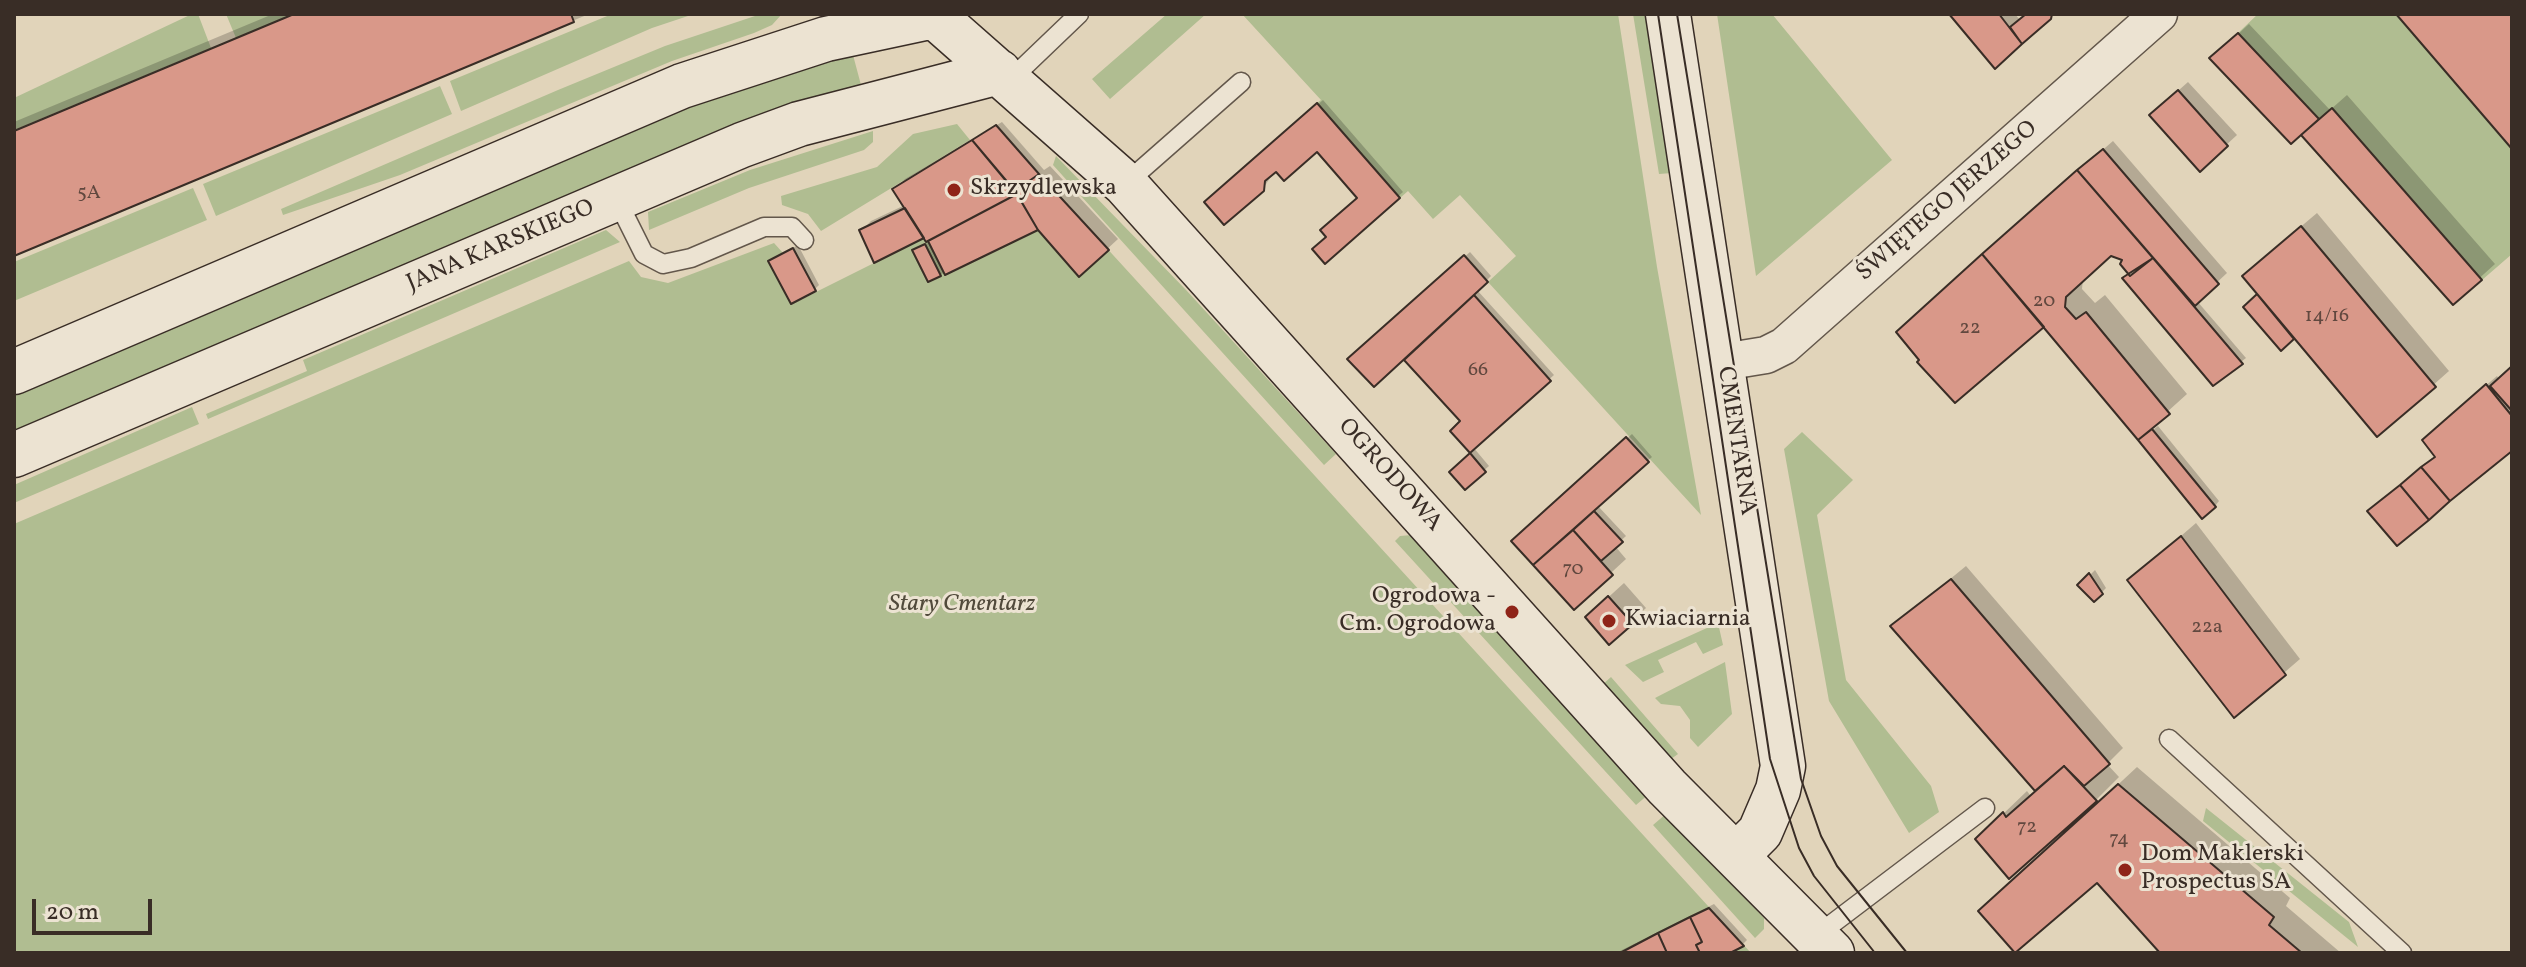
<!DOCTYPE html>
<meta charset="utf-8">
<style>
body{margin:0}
#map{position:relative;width:2526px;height:967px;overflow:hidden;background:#e1d4ba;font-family:Vollkorn,serif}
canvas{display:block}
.frame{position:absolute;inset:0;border:16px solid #392d26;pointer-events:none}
.scale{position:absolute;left:32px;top:899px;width:120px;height:36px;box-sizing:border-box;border:4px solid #392d26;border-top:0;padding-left:10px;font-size:24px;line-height:28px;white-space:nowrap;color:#392d26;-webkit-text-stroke:6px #ece3d2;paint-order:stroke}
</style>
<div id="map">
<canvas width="2526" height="967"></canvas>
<div class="frame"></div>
<div class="scale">20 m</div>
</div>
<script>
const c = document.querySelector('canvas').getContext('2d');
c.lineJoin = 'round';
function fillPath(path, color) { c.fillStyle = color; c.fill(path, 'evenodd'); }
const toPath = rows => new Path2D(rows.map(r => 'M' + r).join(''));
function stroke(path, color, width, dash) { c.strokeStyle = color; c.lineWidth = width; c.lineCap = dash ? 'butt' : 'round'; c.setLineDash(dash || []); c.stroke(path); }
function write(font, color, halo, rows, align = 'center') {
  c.font = font + ' Vollkorn,serif'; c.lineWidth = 6; c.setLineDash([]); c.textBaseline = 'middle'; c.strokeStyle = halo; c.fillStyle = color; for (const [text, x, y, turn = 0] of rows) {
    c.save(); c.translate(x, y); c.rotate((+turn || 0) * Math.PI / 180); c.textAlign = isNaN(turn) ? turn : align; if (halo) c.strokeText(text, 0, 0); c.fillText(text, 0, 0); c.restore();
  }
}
fillPath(toPath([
 [192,14,198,14,211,48,14,130,14,98],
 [226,14,293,14,236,38],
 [612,14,694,14,652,28,461,111,450,81],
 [761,14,782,14,772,25,754,33,672,61,400,175,283,215,281,209,558,90,665,46],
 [1167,14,1206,14,1110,99,1092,79],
 [1242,14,1618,14,1657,267,1701,515,1488,282,1516,256,1460,195,1433,219,1408,191,1400,198,1317,103,1321,100],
 [1633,14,1647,14,1672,173,1659,174],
 [1717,14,1772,14,1892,160,1756,276],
 [2258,14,2396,14,2512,149,2512,254,2482,280,2332,108,2319,119,2238,33],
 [853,55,861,85,733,124,14,432,14,395,629,131,729,92],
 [440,86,452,114,216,216,203,184],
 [957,124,970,140,821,231,808,214,782,205,781,196,877,167,913,134],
 [873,131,873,142,864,150,749,188,649,230,648,212,750,170],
 [1056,156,1187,291,1336,454,1324,465,1053,165],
 [1039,174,1751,953,14,953,14,524,629,261,641,277,668,283,774,243,783,253,768,261,792,304,924,238,928,241,1017,194,1015,191],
 [193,188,207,220,14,301,14,262],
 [606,230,620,242,208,419,206,414,307,371,303,360],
 [192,407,199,424,14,503,14,485],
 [1802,432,1853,480,1817,515,1846,680,1931,786,1939,812,1909,833,1829,701,1784,449],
 [1412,535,1649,794,1636,805,1395,541,1400,536],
 [1718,623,1723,645,1703,654,1696,642,1658,660,1664,672,1643,682,1625,665],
 [1725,662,1732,714,1698,747,1690,738,1690,720,1680,706,1661,704,1655,698],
 [1611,677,1678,754,1671,759,1601,686],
 [2206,808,2349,922,2358,947,2203,821],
 [1667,813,1764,918,1764,929,1755,938,1653,825]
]), '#b0bd91');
fillPath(toPath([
 [273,14,589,14,14,254,14,122],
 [1953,14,2015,14,2020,20,2028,14,2051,14,2021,43],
 [2249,24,2330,110,2347,95,2495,264,2453,302,2311,128,2222,49],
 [2188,82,2237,135,2200,169,2161,106],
 [1323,100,1403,192,1325,261,1329,237,1360,197,1318,149,1276,169,1262,190,1211,198],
 [1002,122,1044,170,1050,166,1118,239,1079,275,1038,228,940,275,914,251,928,242,925,236,861,231,871,221,905,205,895,189,905,179],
 [2113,141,2227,273,2197,301,2246,358,2213,383,2130,273,2124,259,2110,254,2083,279,2082,289,2095,303,2105,295,2187,394,2146,431,2148,434,2158,426,2219,501,2215,506,2140,439,2044,324,2003,236],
 [2317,213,2449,371,2378,434,2295,336,2281,348,2246,307,2260,294,2259,262],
 [798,245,819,285,815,289,770,261],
 [1470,252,1491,276,1477,290,1554,375,1473,447,1489,466,1465,487,1452,472,1472,452,1453,431,1463,421,1405,358,1350,359],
 [2512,368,2512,448,2411,478,2436,455,2434,430,2497,376,2499,379],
 [1632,434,1652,457,1597,505,1626,536,1615,546,1626,559,1574,607,1514,541],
 [2196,523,2300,659,2235,715,2130,580],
 [1966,566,2123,748,2107,764,2119,777,2092,804,2095,806,2137,767,2290,898,2286,906,2341,953,2163,953,2086,809,2009,877,2001,816,2027,791,2030,795,2036,790,1893,626],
 [2095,570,2106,588,2094,600,2080,585],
 [1624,583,1646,608,1631,622,1602,603],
 [1714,904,1747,940,1743,944,1725,953,1616,953]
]), '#0003');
const building = toPath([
 [294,14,571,14,574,22,14,256,14,131,294,14],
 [1949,14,1999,14,2022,44,1995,69,1949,14],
 [2026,14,2052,14,2051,19,2022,44,2010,27,2026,14],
 [2396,14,2512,14,2512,149,2396,14],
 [2238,33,2319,119,2291,144,2209,58,2238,33],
 [2178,90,2228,146,2200,172,2149,115,2178,90],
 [1317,103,1400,198,1325,264,1312,249,1326,237,1320,230,1357,198,1317,152,1284,181,1276,172,1265,181,1264,191,1224,225,1204,202,1317,103],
 [2332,108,2482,280,2453,305,2301,135,2332,108],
 [996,125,1039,174,1015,191,972,140,996,125],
 [972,140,1017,194,926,242,892,189,972,140],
 [2103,149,2219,284,2195,306,2077,170,2103,149],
 [2077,170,2153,258,2130,276,2120,264,2122,260,2111,256,2066,297,2065,307,2076,319,2086,312,2170,414,2138,440,1982,254,2077,170],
 [1039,174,1109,250,1079,277,1038,230,1015,191,1039,174],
 [1017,194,1038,230,945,275,928,241,1017,194],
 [905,208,924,238,874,263,859,230,905,208],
 [2301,226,2436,387,2377,437,2242,276,2301,226],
 [925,244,941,276,928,282,912,250,925,244],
 [793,248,816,291,791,304,768,261,793,248],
 [1982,254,2044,327,1955,403,1917,362,1919,360,1896,332,1982,254],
 [1464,255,1488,282,1374,387,1347,359,1464,255],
 [2153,258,2243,364,2213,386,2122,278,2153,258],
 [2257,294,2294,339,2281,351,2243,307,2257,294],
 [1474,295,1551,381,1470,453,1450,431,1460,421,1404,360,1474,295],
 [2512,366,2512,411,2490,386,2512,366],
 [2486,384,2512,416,2512,451,2450,501,2421,467,2435,457,2422,440,2486,384],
 [2152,429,2216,507,2202,519,2138,440,2152,429],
 [1626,437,1649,462,1533,565,1511,541,1626,437],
 [1470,453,1486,472,1465,490,1449,472,1470,453],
 [2421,467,2450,501,2429,520,2400,485,2421,467],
 [2400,485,2429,520,2397,546,2367,511,2400,485],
 [1594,511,1623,542,1601,561,1573,530,1594,511],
 [1573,530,1613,575,1574,610,1533,565,1573,530],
 [2181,536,2286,675,2234,718,2127,580,2181,536],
 [2089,573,2103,594,2094,602,2077,585,2089,573],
 [1951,579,2110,764,2084,786,2064,766,2035,791,1890,626,1951,579],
 [1608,596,1633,624,1609,645,1585,617,1608,596],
 [2064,766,2097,801,2009,879,1975,839,2003,812,2006,817,2064,766],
 [2118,784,2274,917,2269,925,2302,953,2160,953,2097,883,2015,953,1978,911,2118,784],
 [1709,908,1744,946,1730,953,1700,953,1696,945,1702,942,1690,917,1709,908],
 [1690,917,1702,942,1696,945,1700,953,1667,953,1658,933,1690,917],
 [1658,933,1667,953,1620,953,1658,933]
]);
fillPath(building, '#d99889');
stroke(building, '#392d26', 2);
const lane = toPath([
 [1009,81,1079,14],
 [1125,184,1241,82],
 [616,198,644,254,663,264,691,258,764,227,792,227,804,240],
 [2169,739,2402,953],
 [1816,936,1985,808]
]);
const street = toPath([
 [1723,362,1766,355,1784,346,2159,14]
]);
const secondary = toPath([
 [932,14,1125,184,1667,787,1832,953],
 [1668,14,1783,766,1778,790,1760,832,1737,855],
 [14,372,682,86,826,39,934,16],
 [14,455,742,145,799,124,999,72]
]);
stroke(lane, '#63574b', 21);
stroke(street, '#63574b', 39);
stroke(secondary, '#392d26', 47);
stroke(lane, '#ece3d2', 18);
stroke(street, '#ece3d2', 36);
stroke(secondary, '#ece3d2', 44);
stroke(toPath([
 [1658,14,1770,759,1799,848,1814,876,1875,953],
 [1677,14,1801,779,1821,836,1837,866,1907,953]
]), '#392d26', 2);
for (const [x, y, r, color] of [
 [954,190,8,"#8f2418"],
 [1512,612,8,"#8f2418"],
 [1609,621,8,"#8f2418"],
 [2125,870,8,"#8f2418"]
]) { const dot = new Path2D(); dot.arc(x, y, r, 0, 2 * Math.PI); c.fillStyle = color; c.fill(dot); stroke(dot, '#ece3d2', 3); }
write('20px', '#61483f', null, [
 ["5A",89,194],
 ["20",2044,302],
 ["14/16",2327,317],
 ["22",1970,329],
 ["66",1478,371],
 ["70",1573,570],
 ["22a",2207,628],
 ["72",2027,828],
 ["74",2119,840]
]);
write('24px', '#392d26', '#ece3d2', [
 ["Skrzydlewska",970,190],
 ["Ogrodowa -",1496,598,"right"],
 ["Cm. Ogrodowa",1496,626,"right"],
 ["Kwiaciarnia",1625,621],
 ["Dom Maklerski",2141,856],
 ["Prospectus SA",2141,884]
], 'left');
write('24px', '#392d26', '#ece3d2', [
 ["ŚWIĘTEGO JERZEGO",1948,202,-41],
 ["JANA KARSKIEGO",501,247,-23],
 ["CMENTARNA",1735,441,81],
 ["OGRODOWA",1389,476,48]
]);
write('italic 24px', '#514a3b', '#ece3d2', [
 ["Stary Cmentarz",962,606]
]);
</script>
